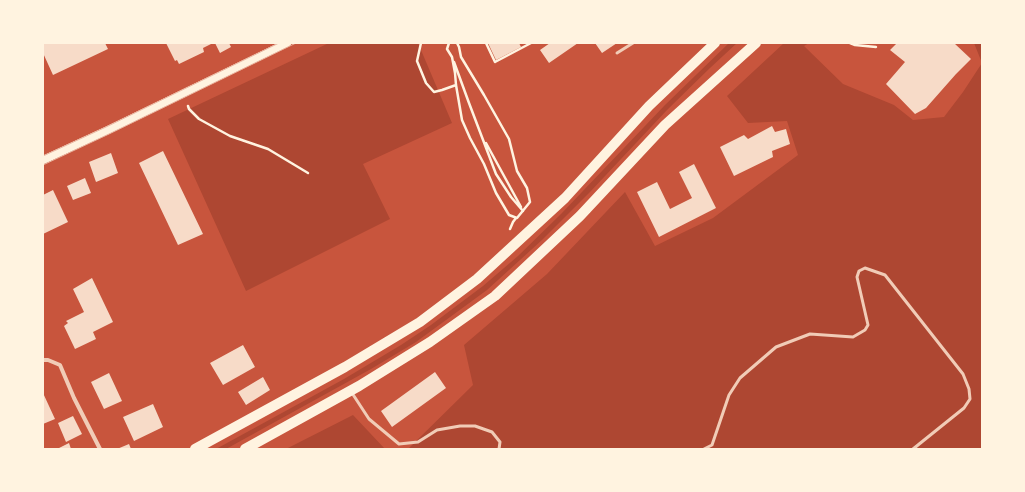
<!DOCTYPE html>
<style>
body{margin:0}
#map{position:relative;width:1025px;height:492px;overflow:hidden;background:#c8553d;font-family:Montserrat,sans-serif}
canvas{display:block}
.frame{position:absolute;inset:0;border:44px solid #fff3e0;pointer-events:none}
</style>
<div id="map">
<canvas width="1025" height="492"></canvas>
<div class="frame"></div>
</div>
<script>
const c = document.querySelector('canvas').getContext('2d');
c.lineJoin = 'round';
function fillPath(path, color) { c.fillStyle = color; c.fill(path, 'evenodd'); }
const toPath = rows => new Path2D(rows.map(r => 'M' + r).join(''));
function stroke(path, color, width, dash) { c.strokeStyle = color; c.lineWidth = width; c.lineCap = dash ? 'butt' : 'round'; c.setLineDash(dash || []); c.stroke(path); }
fillPath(toPath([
 [329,43,418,43,452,123,363,164,390,219,246,291,168,119],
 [729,43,737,43,710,68,667,110,590,192,542,240,487,290,416,342,371,369,226,449,216,449,344,379,401,345,431,325,483,286,518,256,561,214,665,105],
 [784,43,809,43,804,46,843,84,894,105,913,120,944,117,963,92,982,63,974,43,982,43,982,449,408,449,473,385,464,345,547,274,625,192,655,246,713,218,798,155,787,121,748,123,727,96],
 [353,415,385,449,286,449]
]), '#ae4732');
fillPath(toPath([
 [43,43,105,43,108,49,53,75,43,53],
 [166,43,213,43,203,48,204,52,179,64,177,60,175,61],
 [215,43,229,43,231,47,220,53],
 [488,43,519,43,521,47,496,60],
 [550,43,578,43,549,63,540,50],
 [595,43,617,43,602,53],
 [897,43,954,43,971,59,956,74,926,108,915,114,886,84,905,62,890,50],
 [772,126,775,132,786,129,790,144,772,151,773,157,734,176,720,147,744,135,748,139],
 [163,151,203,234,178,245,139,163],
 [111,153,118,173,96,182,89,162],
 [694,164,716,208,659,237,637,192,657,182,670,209,692,198,679,172],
 [85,178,91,193,73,200,67,186],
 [53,190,68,222,43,234,43,195],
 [92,278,113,322,93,332,96,339,75,349,64,326,68,323,66,321,84,312,73,289],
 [243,345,255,367,223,385,210,363],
 [435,372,446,388,392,427,381,411],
 [109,373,122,401,104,409,91,382],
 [263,377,270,390,246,405,238,392],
 [43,393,55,419,43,424],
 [153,404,163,427,134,441,123,417],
 [73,416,82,434,66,442,58,423],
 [69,443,71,449,57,449],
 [129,444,131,449,117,449]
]), '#f7dbc8');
stroke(toPath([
 [421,43,417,61,426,83,434,92,442,90,456,85],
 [449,43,447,49,452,57,455,73,456,85,462,120,470,138,484,164,496,193,509,215,517,218,530,202,527,188,517,171,509,139,484,95,461,57,459,47,457,43],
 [486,43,495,62,531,43],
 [850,43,855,45,876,47],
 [454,62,469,103,496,174,511,197,523,211],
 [188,106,189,109,199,119,230,136,268,149,308,173],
 [486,143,521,207],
 [510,229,513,222,516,218]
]), '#fff3e0', 2.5);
stroke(toPath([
 [617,53,633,43],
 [352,393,369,419,399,444,418,442,437,430,460,426,475,426,492,432,500,442,499,449],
 [704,449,712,445,729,395,740,378,776,347,810,334,853,337,865,330,868,325,857,277,859,271,865,268,885,275,963,374,969,389,970,399,964,408,913,449]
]), '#f1ccb7', 3);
stroke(toPath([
 [43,360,48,360,60,365,74,398,100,449]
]), '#f1ccb7', 4);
stroke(toPath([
 [43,160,108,130,287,43]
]), '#fff3e0', 8);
stroke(toPath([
 [195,449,345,367,420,322,477,279,565,198,649,106,715,43],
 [245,449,359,386,430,342,495,296,580,216,665,125,756,43]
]), '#fff3e0', 10);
stroke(toPath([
 [43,156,106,127,147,107,279,43],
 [43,165,109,134,296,43]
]), '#e9b49f', 1);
</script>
